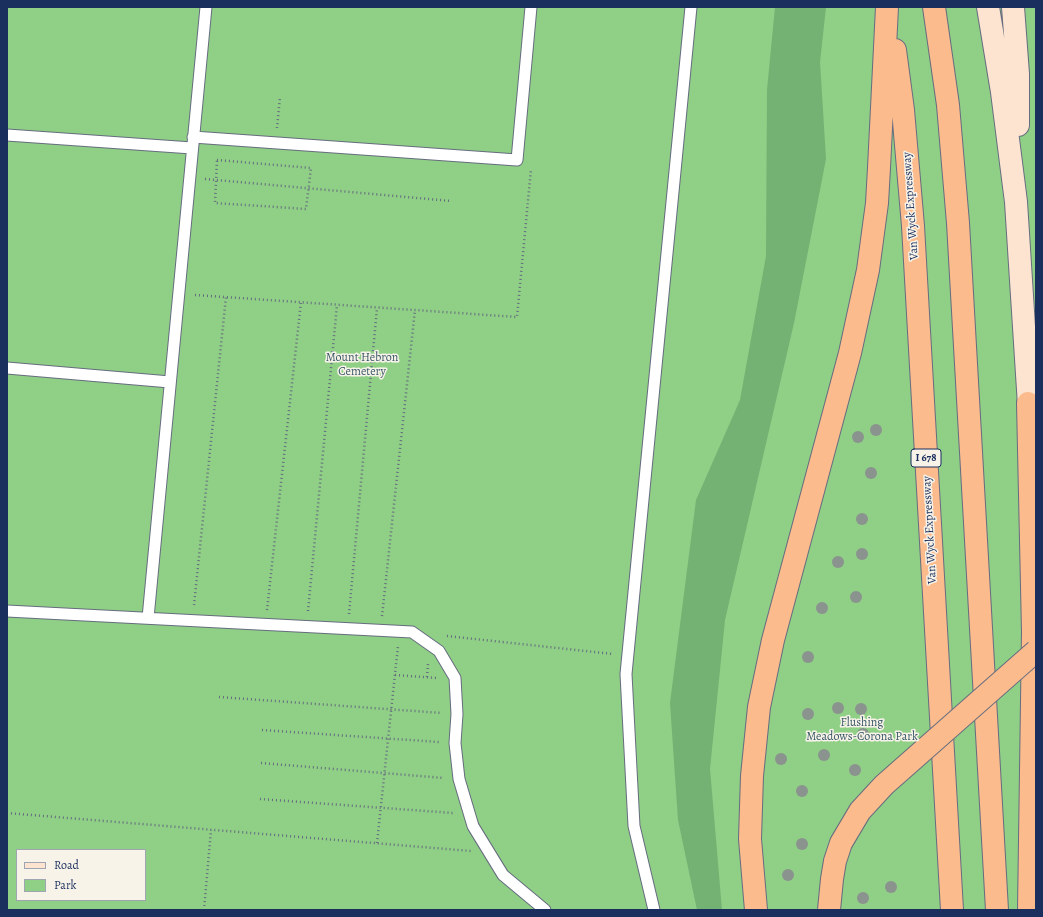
<!DOCTYPE html>
<style>
body{margin:0}
#map{position:relative;width:1043px;height:917px;overflow:hidden;background:#f1dcbc;font-family:Alegreya,serif}
canvas{display:block}
.frame{position:absolute;inset:0;border:8px solid #1b2f5e;pointer-events:none}
.legend{position:absolute;left:16px;top:849px;width:130px;height:52px;box-sizing:border-box;background:#f7f3e8;border:1px solid #9fa5b1;margin:0;padding:5px 7px;list-style:none;font-size:12px;color:#1b2f5e}
.legend li{display:flex;align-items:center;gap:8px;height:20px}
.legend b{width:20px;border:1px solid #9fa5b1}
</style>
<div id="map">
<canvas width="1043" height="917"></canvas>
<div class="frame"></div>
<ul class="legend">
<li><b style="height:5px;background:#fde4d1"></b>Road</li>
<li><b style="height:11px;background:#8fcf86"></b>Park</li>
</ul>
</div>
<script>
const c = document.querySelector('canvas').getContext('2d');
c.lineJoin = 'round';
function fillPath(path, color) { c.fillStyle = color; c.fill(path, 'evenodd'); }
const toPath = rows => new Path2D(rows.map(r => 'M' + r).join(''));
function stroke(path, color, width, dash) { c.strokeStyle = color; c.lineWidth = width; c.lineCap = dash ? 'butt' : 'round'; c.setLineDash(dash || []); c.stroke(path); }
function write(font, color, halo, rows, align = 'center') {
  c.font = font + ' Alegreya,serif'; c.lineWidth = 3; c.setLineDash([]); c.textBaseline = 'middle'; c.strokeStyle = halo; c.fillStyle = color; for (const [text, x, y, turn = 0] of rows) {
    c.save(); c.translate(x, y); c.rotate((+turn || 0) * Math.PI / 180); c.textAlign = isNaN(turn) ? turn : align; if (halo) c.strokeText(text, 0, 0); c.fillText(text, 0, 0); c.restore();
  }
}
fillPath(toPath([
 [7,7,1036,7,1036,910,7,910],
 [17,850,145,850,145,900,17,900]
]), '#8fcf86');
fillPath(toPath([
 [775,7,826,7,820,62,826,159,794,323,725,620,710,769,722,910,697,910,678,820,670,703,696,500,740,400,766,256,767,90]
]), '#73b273');
const lane = toPath([
 [7,135,192,148],
 [193,137,517,160,531,7],
 [7,368,170,382],
 [7,611,412,632,439,651,455,678,457,714,455,743,459,779,473,826,503,875,545,910],
 [148,618,206,7],
 [654,910,634,826,626,674,691,7]
]);
const secondary = toPath([
 [988,7,1002,92,1016,202,1030,421],
 [1013,7,1018,74,1018,125]
]);
const highway = toPath([
 [934,7,948,105,958,223,997,910],
 [895,50,903,110,913,226,952,910],
 [1028,403,1033,632,1029,910],
 [756,910,750,839,751,807,752,776,759,707,773,640,850,353,868,270,877,203,879,168,887,7]
]);
stroke(lane, '#666c7f', 13);
stroke(secondary, '#666c7f', 24);
stroke(highway, '#666c7f', 24);
stroke(toPath([
 [277,128,280,97],
 [217,160,311,168,306,209,215,203,217,160],
 [205,179,451,201],
 [195,295,517,317,531,169],
 [194,605,226,297],
 [267,610,301,302],
 [308,611,337,305],
 [349,614,377,308],
 [382,616,415,310],
 [447,636,613,654],
 [395,675,437,678],
 [427,677,428,664],
 [219,697,442,713],
 [262,730,439,742],
 [261,763,444,778],
 [260,799,453,813],
 [7,813,471,851],
 [377,843,398,646],
 [204,910,211,830]
]), '#666c7f', 2.5, [1, 3]);
stroke(lane, '#fff', 11);
stroke(secondary, '#fde4d1', 22);
stroke(highway, '#fbbb8d', 22);
const highwayBridge = toPath([
 [829,910,832,879,835,861,841,843,860,811,884,785,1036,651]
]);
stroke(highwayBridge, '#666c7f', 24, []);
stroke(highwayBridge, '#fbbb8d', 22);
c.fillStyle = '#8b938e';
for (const [x, y] of [
 [876,430],
 [858,437],
 [871,473],
 [862,519],
 [862,554],
 [838,562],
 [856,597],
 [822,608],
 [808,657],
 [838,708],
 [861,709],
 [808,714],
 [863,734],
 [824,755],
 [781,759],
 [855,770],
 [802,791],
 [802,844],
 [788,875],
 [891,887],
 [863,898]
]) { c.beginPath(); c.arc(x, y, 6, 0, 2 * Math.PI); c.fill(); }
for (const [x, y, w] of [
 [926,458,30]
]) { const box = new Path2D(); box.roundRect(x - w / 2, y - 9, w, 18, 3); c.fillStyle = '#f7f3e8'; c.fill(box); stroke(box, '#1b2f5e', 1); }
write('bold 11px', '#1b2f5e', null, [
 ["I 678",926,458]
]);
write('12px', '#1b2f5e', '#f7f3e8', [
 ["Van Wyck Expressway",911,206,-94],
 ["Van Wyck Expressway",930,530,-93]
]);
write('12px', '#385768', '#f7f3e8', [
 ["Mount Hebron",362,358],
 ["Cemetery",362,372],
 ["Flushing",862,723],
 ["Meadows-Corona Park",862,737]
]);
</script>
